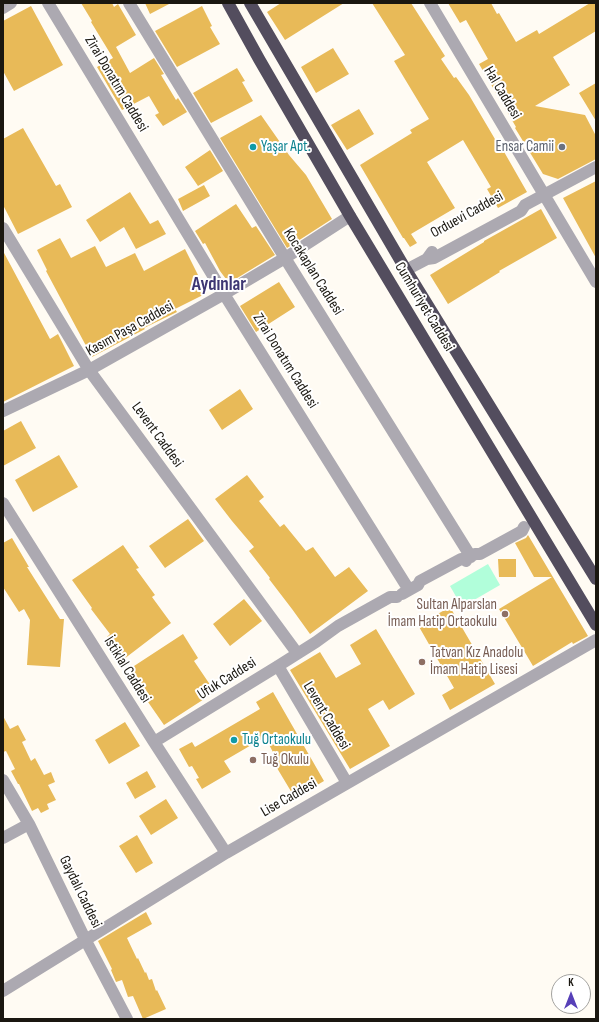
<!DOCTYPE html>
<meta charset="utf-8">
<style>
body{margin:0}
#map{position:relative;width:599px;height:1022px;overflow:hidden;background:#fffbf3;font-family:"Sofia Sans Condensed",sans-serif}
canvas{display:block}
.frame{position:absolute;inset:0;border:4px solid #1a1710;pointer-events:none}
.north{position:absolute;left:551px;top:974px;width:40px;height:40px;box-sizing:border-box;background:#fff;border:1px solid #a3a29f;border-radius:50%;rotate:0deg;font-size:11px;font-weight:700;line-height:16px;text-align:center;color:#1a1710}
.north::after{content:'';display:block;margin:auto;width:14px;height:18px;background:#5740b8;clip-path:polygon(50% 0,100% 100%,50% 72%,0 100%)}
</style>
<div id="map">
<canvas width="599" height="1022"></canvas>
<div class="frame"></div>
<div class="north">K</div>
</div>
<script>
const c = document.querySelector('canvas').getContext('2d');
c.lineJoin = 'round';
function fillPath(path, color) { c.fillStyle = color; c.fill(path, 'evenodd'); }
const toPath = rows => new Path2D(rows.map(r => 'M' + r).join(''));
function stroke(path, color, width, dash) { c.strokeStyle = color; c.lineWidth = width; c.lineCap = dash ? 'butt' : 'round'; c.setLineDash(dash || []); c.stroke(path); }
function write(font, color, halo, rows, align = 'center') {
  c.font = font + ' "Sofia Sans Condensed",sans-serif'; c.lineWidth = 4; c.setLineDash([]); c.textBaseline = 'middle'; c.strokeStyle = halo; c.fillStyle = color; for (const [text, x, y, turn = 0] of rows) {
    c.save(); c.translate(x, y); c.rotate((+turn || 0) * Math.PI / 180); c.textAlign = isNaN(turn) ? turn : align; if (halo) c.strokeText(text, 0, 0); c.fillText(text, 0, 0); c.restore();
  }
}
fillPath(toPath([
 [488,564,500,585,462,607,450,586]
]), '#b1feda');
fillPath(toPath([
 [81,3,112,3,114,7,118,4,136,35,116,47,130,73,154,58,164,74,161,75,176,100,178,98,187,112,163,126,155,115,159,113,149,96,122,110,97,67,113,58,91,22,92,21],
 [145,3,171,3,150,14],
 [281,3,344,3,285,40,267,12],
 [372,3,411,3,445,56,441,59,454,78,456,77,469,95,502,151,503,150,527,192,498,208,487,189,491,187,463,140,427,162,455,208,411,234,417,243,410,247,404,238,403,238,360,165,412,133,410,130,429,119,394,61,405,55],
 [448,3,491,3,497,14,499,13,516,42,537,30,539,34,590,3,596,3,596,31,553,57,570,85,535,106,585,115,596,136,596,159,558,179,543,174,515,128,516,127,479,64,488,59,466,20,460,23],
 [31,6,63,65,14,91,3,71,3,21],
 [202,6,212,26,210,27,220,44,177,67,155,31],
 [333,48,349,74,316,93,301,67],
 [237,68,245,81,242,82,253,101,211,123,193,93],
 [596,83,596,121,579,93],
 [359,109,374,134,347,150,331,125],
 [261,115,289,155,306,175,332,219,287,248,220,138],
 [23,128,56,186,60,184,72,207,18,234,3,205,3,139],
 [210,150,223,171,198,186,185,167],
 [596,181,596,258,563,198],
 [204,185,210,196,183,211,178,199],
 [130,192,150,224,158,220,166,234,136,249,124,227,100,242,86,220],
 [236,204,252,228,256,226,275,255,229,283,220,271,205,243,203,244,195,231],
 [541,209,557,238,499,271,500,272,448,304,430,275,484,242,484,241],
 [60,238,71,258,95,246,106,267,135,253,144,271,185,249,207,293,175,309,177,312,144,328,145,329,92,357,46,271,47,270,37,250],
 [3,251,50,339,58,334,74,366,3,402],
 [279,282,295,307,256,332,240,306],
 [240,389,253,409,222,430,209,410],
 [21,421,36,448,3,466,3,431],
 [59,455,78,487,33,512,15,480],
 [247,475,264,497,259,501,280,527,284,524,306,551,313,547,335,577,349,567,368,591,310,634,292,609,269,579,270,578,249,551,254,547,232,521,215,499],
 [188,519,204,541,165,568,149,546],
 [528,535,588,636,573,644,572,642,533,666,499,609,552,577,534,577,515,543,526,538],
 [12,538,29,567,27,567,60,619,64,619,60,667,27,665,30,620,24,609,19,612,3,587,3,543],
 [123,545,139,568,136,569,155,595,152,597,171,623,124,659,107,637,110,634,91,609,92,608,72,580],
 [498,559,516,559,516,577,499,577],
 [244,599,262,621,230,646,213,624],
 [450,607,495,684,450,710,442,695,454,688,418,625],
 [376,629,415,694,389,710,383,700,368,709,390,746,350,769,290,670,320,652,336,678,361,664,350,645],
 [183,634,198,658,194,661,215,692,164,725,148,702,152,699,131,668],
 [273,692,324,781,295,798,271,758,275,756,265,737,224,761,231,772,202,789,196,779,199,778,192,766,189,767,179,749,192,742,195,747,260,709,256,702],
 [3,716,10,729,18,725,26,740,22,742,31,761,35,758,44,775,51,772,55,782,48,785,56,800,47,804,49,809,41,813,38,808,32,811,19,784,18,784,11,771,15,769,6,751,3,752],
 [125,722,140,746,109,764,95,740],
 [147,771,156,787,135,799,126,783],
 [166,799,178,818,151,835,139,816],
 [137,835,153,863,136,873,119,846],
 [146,912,152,924,127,938,137,959,138,958,145,973,146,972,149,980,152,979,156,991,157,990,166,1009,143,1019,133,996,128,997,122,980,116,982,111,970,112,969,98,941]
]), '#e8ba58');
stroke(toPath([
 [48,3,224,294,409,590],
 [129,3,285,258,471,557],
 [430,3,596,282],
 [3,8,11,3],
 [3,228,89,370,297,653],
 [427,259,434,258,521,211,525,205,596,167],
 [406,270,427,259,432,252],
 [3,411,89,370,224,294,285,258,350,216],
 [3,503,154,742,226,853],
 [466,561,467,559,475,554,480,554,522,531,524,527],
 [402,594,418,585,420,581,461,559,467,559],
 [278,666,347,783],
 [154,742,278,666,316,642,338,626,390,597,397,597],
 [3,780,29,824,85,939,127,1019],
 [3,838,29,824],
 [3,991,226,853,596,640]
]), '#aca9b1', 12);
stroke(toPath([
 [228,3,259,59,350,216,596,625],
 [250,3,406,270,596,579]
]), '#534d5e', 12);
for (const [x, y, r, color] of [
 [253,147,4,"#0f9aa8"],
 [562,147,4,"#6b7280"],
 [505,614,4,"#8d6e63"],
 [422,662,4,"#8d6e63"],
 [234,740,4,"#0f9aa8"],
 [253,760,4,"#8d6e63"]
]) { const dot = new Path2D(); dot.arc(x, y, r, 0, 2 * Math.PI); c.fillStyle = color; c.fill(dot); stroke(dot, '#fff', 1.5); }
write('15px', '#1a1710', '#fff', [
 ["Zirai Donatım Caddesi",116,84,59],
 ["Hal Caddesi",502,93,59],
 ["Orduevi Caddesi",467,215,-29],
 ["Kocakaplan Caddesi",313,272,58],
 ["Cumhuriyet Caddesi",424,307,59],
 ["Kasım Paşa Caddesi",130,329,-29],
 ["Zirai Donatım Caddesi",285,361,58],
 ["Levent Caddesi",157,435,54],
 ["İstiklal Caddesi",127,670,58],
 ["Ufuk Caddesi",227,679,-32],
 ["Levent Caddesi",326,716,59],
 ["Lise Caddesi",289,798,-30],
 ["Gaydalı Caddesi",80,892,64]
]);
write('15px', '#0d838f', '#fff', [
 ["Yaşar Apt.",261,147],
 ["Tuğ Ortaokulu",242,740]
], 'left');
write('15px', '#5b616d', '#fff', [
 ["Ensar Camii",554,147]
], 'right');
write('15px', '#785e54', '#fff', [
 ["Sultan Alparslan",497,605,"right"],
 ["İmam Hatip Ortaokulu",497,622,"right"],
 ["Tatvan Kız Anadolu",430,653],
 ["İmam Hatip Lisesi",430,670],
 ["Tuğ Okulu",261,760]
], 'left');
write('bold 19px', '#3d3673', '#fff', [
 ["Aydınlar",219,285]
]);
</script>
